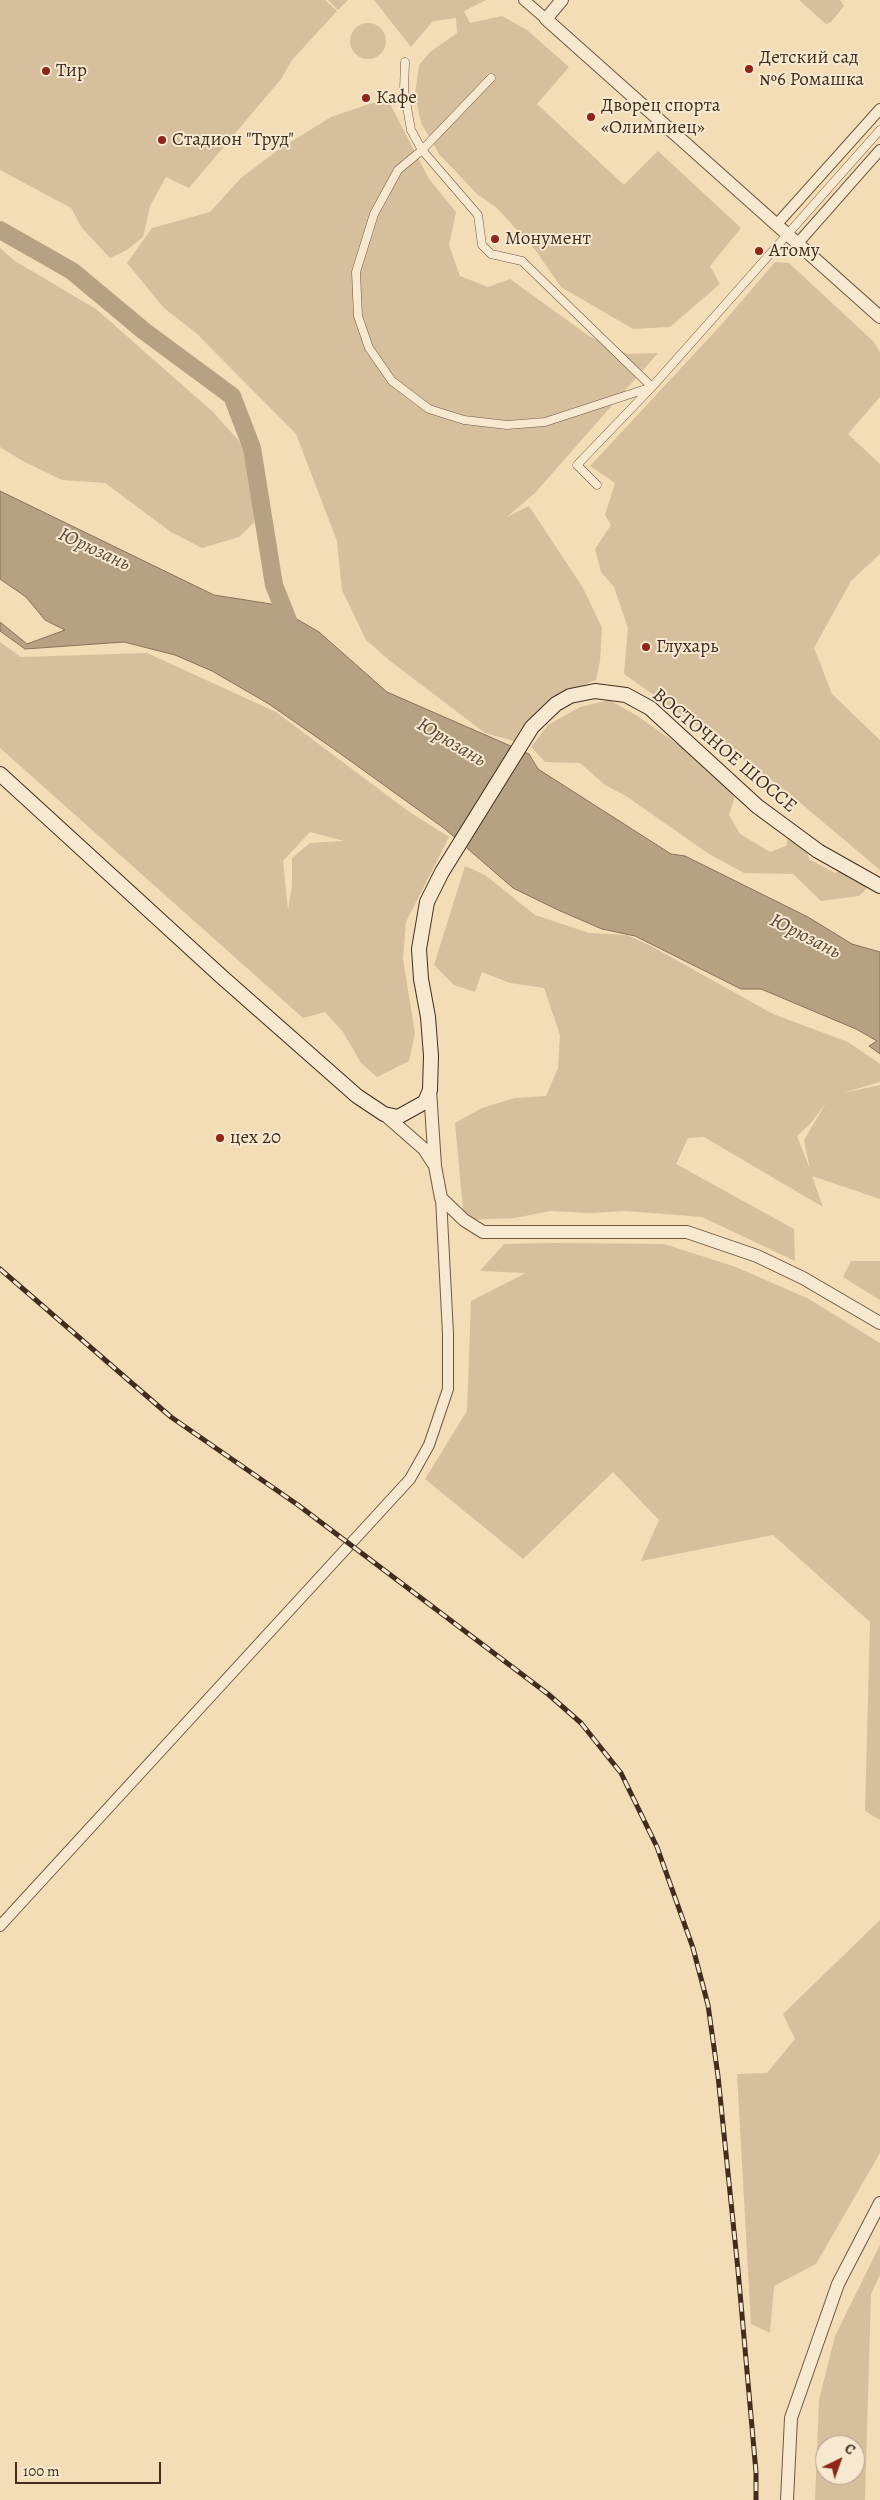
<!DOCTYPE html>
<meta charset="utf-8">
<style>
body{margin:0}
#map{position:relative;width:880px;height:2500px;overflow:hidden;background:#f3ddb7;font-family:Alegreya,serif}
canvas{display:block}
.north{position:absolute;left:815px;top:2435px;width:50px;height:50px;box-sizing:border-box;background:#f7e9d0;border:1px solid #af9d89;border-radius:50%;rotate:42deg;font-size:14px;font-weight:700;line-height:20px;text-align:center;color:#422c1e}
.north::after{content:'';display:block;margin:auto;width:18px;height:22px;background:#8f2418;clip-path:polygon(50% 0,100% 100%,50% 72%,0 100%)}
.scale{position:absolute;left:15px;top:2462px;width:146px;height:22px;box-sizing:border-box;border:2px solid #422c1e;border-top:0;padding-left:6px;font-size:15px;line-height:18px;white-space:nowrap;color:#422c1e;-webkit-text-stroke:4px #f7e9d0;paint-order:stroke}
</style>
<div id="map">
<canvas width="880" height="2500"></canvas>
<div class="north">С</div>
<div class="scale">100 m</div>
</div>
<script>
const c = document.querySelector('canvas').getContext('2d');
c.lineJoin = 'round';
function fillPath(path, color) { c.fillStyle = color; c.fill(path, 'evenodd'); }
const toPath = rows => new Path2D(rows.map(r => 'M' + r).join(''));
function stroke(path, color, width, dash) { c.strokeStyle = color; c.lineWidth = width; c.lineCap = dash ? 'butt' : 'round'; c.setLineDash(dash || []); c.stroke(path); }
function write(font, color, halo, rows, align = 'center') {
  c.font = font + ' Alegreya,serif'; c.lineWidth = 4; c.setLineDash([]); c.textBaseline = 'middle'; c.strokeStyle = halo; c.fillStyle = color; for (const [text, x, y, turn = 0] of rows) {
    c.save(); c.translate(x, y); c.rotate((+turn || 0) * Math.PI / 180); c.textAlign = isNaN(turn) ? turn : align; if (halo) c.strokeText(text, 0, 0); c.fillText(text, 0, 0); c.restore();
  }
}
fillPath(toPath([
 [0,0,325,0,337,11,292,60,281,79,189,188,166,177,150,206,143,237,127,250,110,258,82,228,71,208,0,170],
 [328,0,348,0,338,10],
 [374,0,486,0,464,11,470,23,502,16,527,30,569,67,537,104,624,185,658,151,741,228,710,266,720,284,670,327,633,329,561,287,536,251,497,208,477,194,439,154,421,123,415,95,419,65,430,52,457,33,456,18,433,21,411,47],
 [799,0,840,0,844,6,831,22,826,24],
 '350 41a18 18 0 1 1 36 0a18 18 0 1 1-36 0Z',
 [387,98,429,179,456,212,449,245,460,276,488,287,510,279,589,336,628,354,658,353,535,493,507,517,529,506,583,588,602,628,600,661,596,680,579,687,517,742,485,733,390,661,366,640,342,590,337,541,296,434,196,333,164,308,127,263,152,228,210,212,241,178,278,150,331,117],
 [0,248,15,261,96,309,213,412,239,441,259,479,266,511,239,537,202,548,171,532,105,483,62,480,21,460,0,447],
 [775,262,789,263,874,342,880,352,880,397,848,434,880,464,880,554,851,581,814,648,832,694,880,740,880,870,791,795,698,726,624,674,628,628,614,587,601,572,595,549,611,525,605,515,615,483,590,466,722,324],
 [0,642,21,657,147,653,276,712,408,811,449,837,406,922,403,959,415,1033,409,1061,377,1077,361,1063,343,1032,325,1012,303,1018,0,748],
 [310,832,344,841,310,843,292,858,292,885,288,910,283,861],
 [609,700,636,715,738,787,729,815,740,834,770,852,786,846,790,831,805,842,809,859,835,873,843,870,868,887,859,896,821,901,793,874,744,873,709,854,626,796,605,785,580,763,545,762,531,747,548,725,580,707],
 [465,866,485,875,535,915,589,933,627,935,651,946,773,1014,848,1042,880,1064,880,1082,843,1093,880,1085,880,1199,812,1176,823,1207,704,1137,688,1138,676,1164,794,1229,795,1261,702,1217,626,1211,590,1213,551,1211,515,1218,464,1220,455,1123,482,1108,515,1098,546,1096,558,1068,560,1035,544,988,510,983,482,972,475,992,454,985,434,965],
 [826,1103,804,1140,810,1169,797,1136,810,1124],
 [557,1243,664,1244,736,1267,809,1299,880,1343,880,1820,865,1811,870,1622,773,1535,641,1561,659,1520,613,1472,523,1559,425,1479,467,1411,471,1301,526,1273,480,1271,504,1244],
 [851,1261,880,1261,880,1300,843,1277],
 [880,1920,880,2153,816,2264,774,2286,770,2333,751,2324,737,2074,767,2073,795,2039,783,2014],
 [880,2245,880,2275,871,2294,865,2500,815,2500,819,2400,835,2336],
 [825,2445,855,2445,855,2475,825,2475]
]), '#d5bf9d');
const water = toPath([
 [0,491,214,595,271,604,319,632,387,692,529,754,538,769,671,854,685,856,808,917,852,944,880,952,880,1054,869,1046,877,1041,856,1029,761,989,741,989,635,936,602,929,558,910,513,888,445,829,338,752,269,704,212,671,175,655,124,642,25,649,0,631,0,622,27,644,65,630,45,620,26,597,0,579,0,491]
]);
fillPath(water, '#b7a183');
stroke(water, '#88725b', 1);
stroke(toPath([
 [0,230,72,271,144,331,232,396,252,448,274,585,293,633]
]), '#b7a183', 18);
const pedestrian = toPath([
 [405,62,404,90,411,130,422,150,478,215,482,245,491,254,522,261,652,387,545,422,507,425,464,420,429,409,392,381,369,348,358,316,356,272,374,214,398,170,422,150,491,78],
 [597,485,577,465,652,387,880,130]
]);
const minor = toPath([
 [524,0,546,19],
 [777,224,880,109],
 [798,243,880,150],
 [0,1926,410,1479,429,1445,448,1389,448,1334,441,1198]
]);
const tertiary = toPath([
 [562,0,546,19,880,317],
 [430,1090,435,1166],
 [384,1114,424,1149,435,1166,441,1198,464,1220,483,1232,687,1232,757,1256,803,1278,880,1323],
 [787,2500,791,2418,838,2284,880,2203]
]);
const secondary = toPath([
 [0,774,222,977,357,1096,384,1114,398,1117,425,1102,430,1090,431,1056,428,1017,421,979,419,949,427,902,442,872,532,727,556,704,570,696,595,691,626,695,650,708,757,806,818,851,880,886]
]);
stroke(pedestrian, '#6e5844', 9);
stroke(minor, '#6e5844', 12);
stroke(tertiary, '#6e5844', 14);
stroke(secondary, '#422c1e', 16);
stroke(pedestrian, '#f7e9d0', 8);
stroke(minor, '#f7e9d0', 10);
stroke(tertiary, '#f7e9d0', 12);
stroke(secondary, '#f7e9d0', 14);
const rail = toPath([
 [0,1269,171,1417,298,1505,548,1694,581,1723,621,1773,657,1847,693,1948,708,2005,718,2076,738,2270,756,2472,756,2500]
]);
stroke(rail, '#422c1e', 5);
stroke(rail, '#f7e9d0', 3, [9]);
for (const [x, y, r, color] of [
 [749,69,5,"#8f2418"],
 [46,71,5,"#8f2418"],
 [366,98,5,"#8f2418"],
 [591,117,5,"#8f2418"],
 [162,140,5,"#8f2418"],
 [495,239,5,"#8f2418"],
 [759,251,5,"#8f2418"],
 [646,647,5,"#8f2418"],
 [220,1138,5,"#8f2418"]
]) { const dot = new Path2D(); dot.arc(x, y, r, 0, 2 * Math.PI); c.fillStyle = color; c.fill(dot); stroke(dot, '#f7e9d0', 2); }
write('19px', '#422c1e', '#f7e9d0', [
 ["Детский сад",759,58],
 ["№6 Ромашка",759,80],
 ["Тир",56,71],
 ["Кафе",376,98],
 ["Дворец спорта",601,106],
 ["«Олимпиец»",601,128],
 ["Стадион \"Труд\"",172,140],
 ["Монумент",505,239],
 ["Атому",769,251],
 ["Глухарь",656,647],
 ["цех 20",230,1138]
], 'left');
write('19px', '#422c1e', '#f7e9d0', [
 ["ВОСТОЧНОЕ ШОССЕ",724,751,40]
]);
write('italic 20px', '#5f4937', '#f7e9d0', [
 ["Юрюзань",94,550,25],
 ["Юрюзань",451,743,31],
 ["Юрюзань",805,937,27]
]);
</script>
